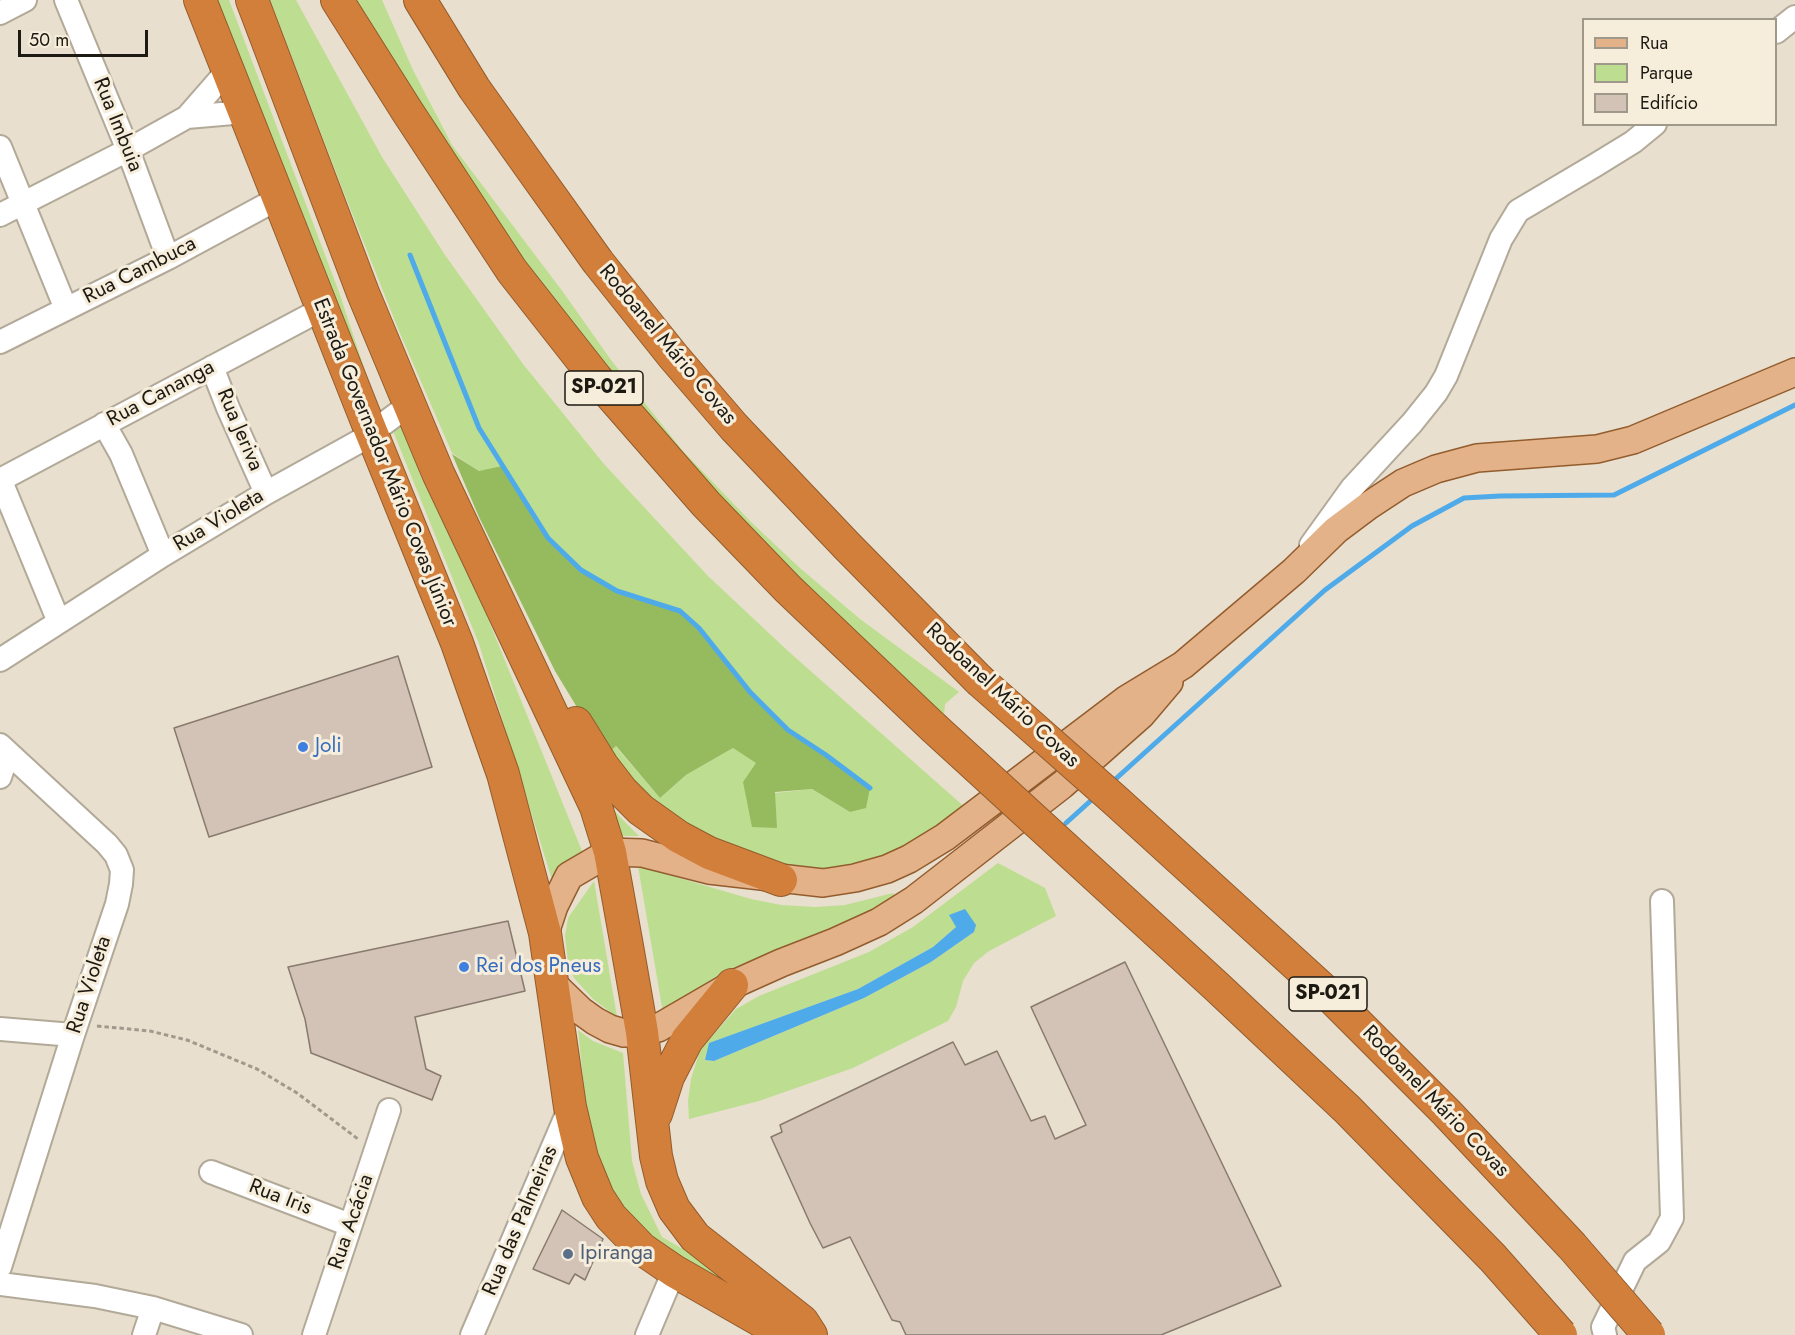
<!DOCTYPE html>
<meta charset="utf-8">
<style>
body{margin:0}
#map{position:relative;width:1795px;height:1335px;overflow:hidden;background:#e8dfce;font-family:Jost,sans-serif}
canvas{display:block}
.legend{position:absolute;left:1582px;top:18px;width:195px;height:108px;box-sizing:border-box;background:#f6eddb;border:2px solid #9f998b;margin:0;padding:8px 10px;list-style:none;font-size:18px;color:#1d1a13}
.legend li{display:flex;align-items:center;gap:12px;height:30px}
.legend b{width:30px;border:2px solid #9f998b}
.scale{position:absolute;left:18px;top:30px;width:130px;height:27px;box-sizing:border-box;border:3px solid #1d1a13;border-top:0;padding-left:8px;font-size:18px;line-height:21px;white-space:nowrap;color:#1d1a13;-webkit-text-stroke:4px #f6eddb;paint-order:stroke}
</style>
<div id="map">
<canvas width="1795" height="1335"></canvas>
<ul class="legend">
<li><b style="height:8px;background:#e4b289"></b>Rua</li>
<li><b style="height:16px;background:#bdde90"></b>Parque</li>
<li><b style="height:16px;background:#d3c3b6"></b>Edifício</li>
</ul>
<div class="scale">50 m</div>
</div>
<script>
const c = document.querySelector('canvas').getContext('2d');
c.lineJoin = 'round';
function fillPath(path, color) { c.fillStyle = color; c.fill(path, 'evenodd'); }
const toPath = rows => new Path2D(rows.map(r => 'M' + r).join(''));
function stroke(path, color, width, dash) { c.strokeStyle = color; c.lineWidth = width; c.lineCap = dash ? 'butt' : 'round'; c.setLineDash(dash || []); c.stroke(path); }
function write(font, color, halo, rows, align = 'center') {
  c.font = font + ' Jost,sans-serif'; c.lineWidth = 6; c.setLineDash([]); c.textBaseline = 'middle'; c.strokeStyle = halo; c.fillStyle = color; for (const [text, x, y, turn = 0] of rows) {
    c.save(); c.translate(x, y); c.rotate((+turn || 0) * Math.PI / 180); c.textAlign = isNaN(turn) ? turn : align; if (halo) c.strokeText(text, 0, 0); c.fillText(text, 0, 0); c.restore();
  }
}
fillPath(toPath([
 [213,0,229,0,339,292,380,416],
 [270,0,296,0,382,157,445,255,523,364,604,464,708,576,788,651,968,810,882,860,804,874,699,846,606,755,615,746,660,798,686,775,733,748,757,763,775,793,812,789,850,812,870,788,826,755,788,730,750,692,680,611,617,591,581,570,479,471,452,453,399,331,342,188],
 [343,0,382,0,413,70,452,145,563,292,611,360,682,450,751,522,801,569,860,619,959,692,945,704,943,725,647,451],
 [398,418,412,450,420,475,478,594,582,851,567,862,552,880,479,644,393,431],
 [603,798,624,821,639,836,616,836],
 [998,863,1045,888,1056,916,989,951,974,963,963,981,956,1007,948,1021,853,1068,759,1101,689,1119,688,1101,691,1079,700,1050,736,1009,759,996,869,952,913,927],
 [950,915,974,932,931,962,864,998,714,1061,705,1060,710,1043,858,989,933,947,956,927],
 [638,866,751,899,781,905,816,907,845,905,893,893,898,900,663,1013],
 [594,881,617,1017,593,999,574,978,568,962,565,936,568,918],
 [578,1030,593,1041,623,1053,632,1161,641,1194,662,1237,716,1268,783,1318,678,1263,610,1200,586,1106]
]), '#bdde90');
fillPath(toPath([
 [452,454,479,471,502,466,553,543,581,570,617,591,680,611,699,628,750,692,788,730,826,755,870,788,866,808,850,812,812,789,775,792,777,828,752,827,743,782,756,763,733,748,686,775,660,798,616,746,606,755,555,671,479,517]
]), '#96bb5f');
fillPath(toPath([
 [965,909,976,925,974,932,931,962,864,998,714,1061,705,1060,709,1043,858,989,933,947,956,927,949,915]
]), '#4faae9');
stroke(toPath([
 [410,255,479,428,548,538,581,570,617,591,680,611,699,628,750,692,788,730,826,755,870,788],
 [1110,784,1325,590,1412,526,1464,498,1500,496,1614,495,1795,405],
 [1066,823,1096,796]
]), '#4faae9', 5);
const building = toPath([
 [398,656,432,767,209,837,174,728,398,656],
 [508,921,525,991,415,1017,426,1069,441,1076,432,1100,311,1053,305,1019,288,967,508,921],
 [1125,962,1281,1286,1161,1335,906,1335,900,1322,892,1320,850,1237,823,1248,810,1223,771,1137,782,1132,780,1125,953,1042,965,1065,997,1051,1031,1121,1045,1116,1055,1139,1086,1125,1031,1007,1125,962],
 [562,1210,603,1239,585,1280,575,1274,569,1284,533,1269,562,1210]
]);
fillPath(building, '#d3c3b6');
stroke(building, '#887a6e', 1.5);
const minor = toPath([
 [66,0,128,150,168,258],
 [0,13,25,0],
 [1776,32,1795,17],
 [187,117,245,112],
 [0,147,66,309],
 [0,215,128,150,187,117,228,70],
 [0,342,168,258,279,198],
 [212,367,228,408,266,493],
 [104,424,121,454,163,555],
 [0,479,59,622],
 [0,480,322,309],
 [1311,545,1352,488,1412,423,1436,393,1446,376,1501,239,1518,211,1594,166,1633,142,1655,124],
 [0,660,163,555,266,493,360,441,409,405],
 [0,745,107,844,116,855,122,870,121,884,117,904,73,1035,0,1267],
 [0,777,8,753],
 [0,1029,73,1035],
 [211,1172,350,1225],
 [0,1284,95,1296,153,1308,241,1335],
 [144,1335,153,1308],
 [314,1335,389,1110],
 [472,1335,570,1107],
 [647,1335,674,1271],
 [1605,1335,1603,1327,1635,1261,1659,1242,1672,1218,1662,901]
]);
const major = toPath([
 [545,933,554,906,569,876,610,852,642,853,709,870,823,883,855,878,887,869,909,859,945,837,1127,699,1183,665,1294,571,1336,530,1368,506,1403,483,1436,469,1477,458,1597,449,1633,440,1795,372],
 [553,984,581,1011,595,1021,610,1029,624,1033,642,1032,658,1028,732,985,781,963,835,942,879,922,914,900,1062,785,1141,715,1169,682]
]);
const highway = toPath([
 [200,0,368,424,457,643,503,774,545,933,570,1107,582,1158,598,1197,611,1217,642,1249,674,1271,765,1323,781,1335],
 [252,0,363,293,438,473,596,807,610,852,627,946,642,1032,656,1156,662,1181,674,1209,695,1237,802,1321,811,1335],
 [337,0,407,111,512,271,596,378,706,504,788,589,933,727],
 [420,0,474,88,523,157,598,262,673,356,734,427,846,545,979,680],
 [576,723,602,765,622,791,641,810,679,837,709,853,781,880],
 [656,1114,668,1077,687,1040,732,985]
]);
stroke(minor, '#b2a998', 26);
stroke(major, '#935c2d', 30);
stroke(highway, '#935c2d', 34);
stroke(toPath([
 [97,1026,150,1031,187,1040,257,1069,297,1093,358,1139]
]), '#a0998c', 3, [4.5, 3]);
stroke(minor, '#fff', 22);
stroke(major, '#e4b289', 27);
stroke(highway, '#d27f3b', 32);
const highwayBridge = toPath([
 [979,680,1116,801,1325,991,1446,1112,1572,1246,1649,1335],
 [933,727,1216,986,1347,1109,1493,1258,1561,1335]
]);
stroke(highwayBridge, '#935c2d', 34, []);
stroke(highwayBridge, '#d27f3b', 32);
for (const [x, y, r, color] of [
 [303,747,6,"#3f7fe0"],
 [464,967,6,"#3f7fe0"],
 [568,1254,6,"#5c6f8a"]
]) { const dot = new Path2D(); dot.arc(x, y, r, 0, 2 * Math.PI); c.fillStyle = color; c.fill(dot); stroke(dot, '#f6eddb', 2); }
for (const [x, y, w] of [
 [604,388,78],
 [1328,994,78]
]) { const box = new Path2D(); box.roundRect(x - w / 2, y - 17, w, 34, 4.5); c.fillStyle = '#f6eddb'; c.fill(box); stroke(box, '#1d1a13', 1.5); }
write('bold 20px', '#1d1a13', null, [
 ["SP-021",604,388],
 ["SP-021",1328,994]
]);
write('21px', '#1d1a13', '#f6eddb', [
 ["Rua Imbuia",117,125,68],
 ["Rua Cambuca",140,271,-27],
 ["Rodoanel Mário Covas",667,345,50],
 ["Rua Cananga",161,394,-28],
 ["Rua Jeriva",239,430,67],
 ["Estrada Governador Mário Covas Júnior",384,463,68],
 ["Rua Violeta",219,521,-31],
 ["Rodoanel Mário Covas",1002,696,43],
 ["Rua Violeta",90,985,-72],
 ["Rodoanel Mário Covas",1435,1102,46],
 ["Rua Iris",280,1198,21],
 ["Rua das Palmeiras",521,1221,-67],
 ["Rua Acácia",352,1222,-71]
]);
write('21px', '#366cbe', '#f6eddb', [
 ["Joli",315,747],
 ["Rei dos Pneus",476,967]
], 'left');
write('21px', '#4e5e75', '#f6eddb', [
 ["Ipiranga",580,1254]
], 'left');
</script>
